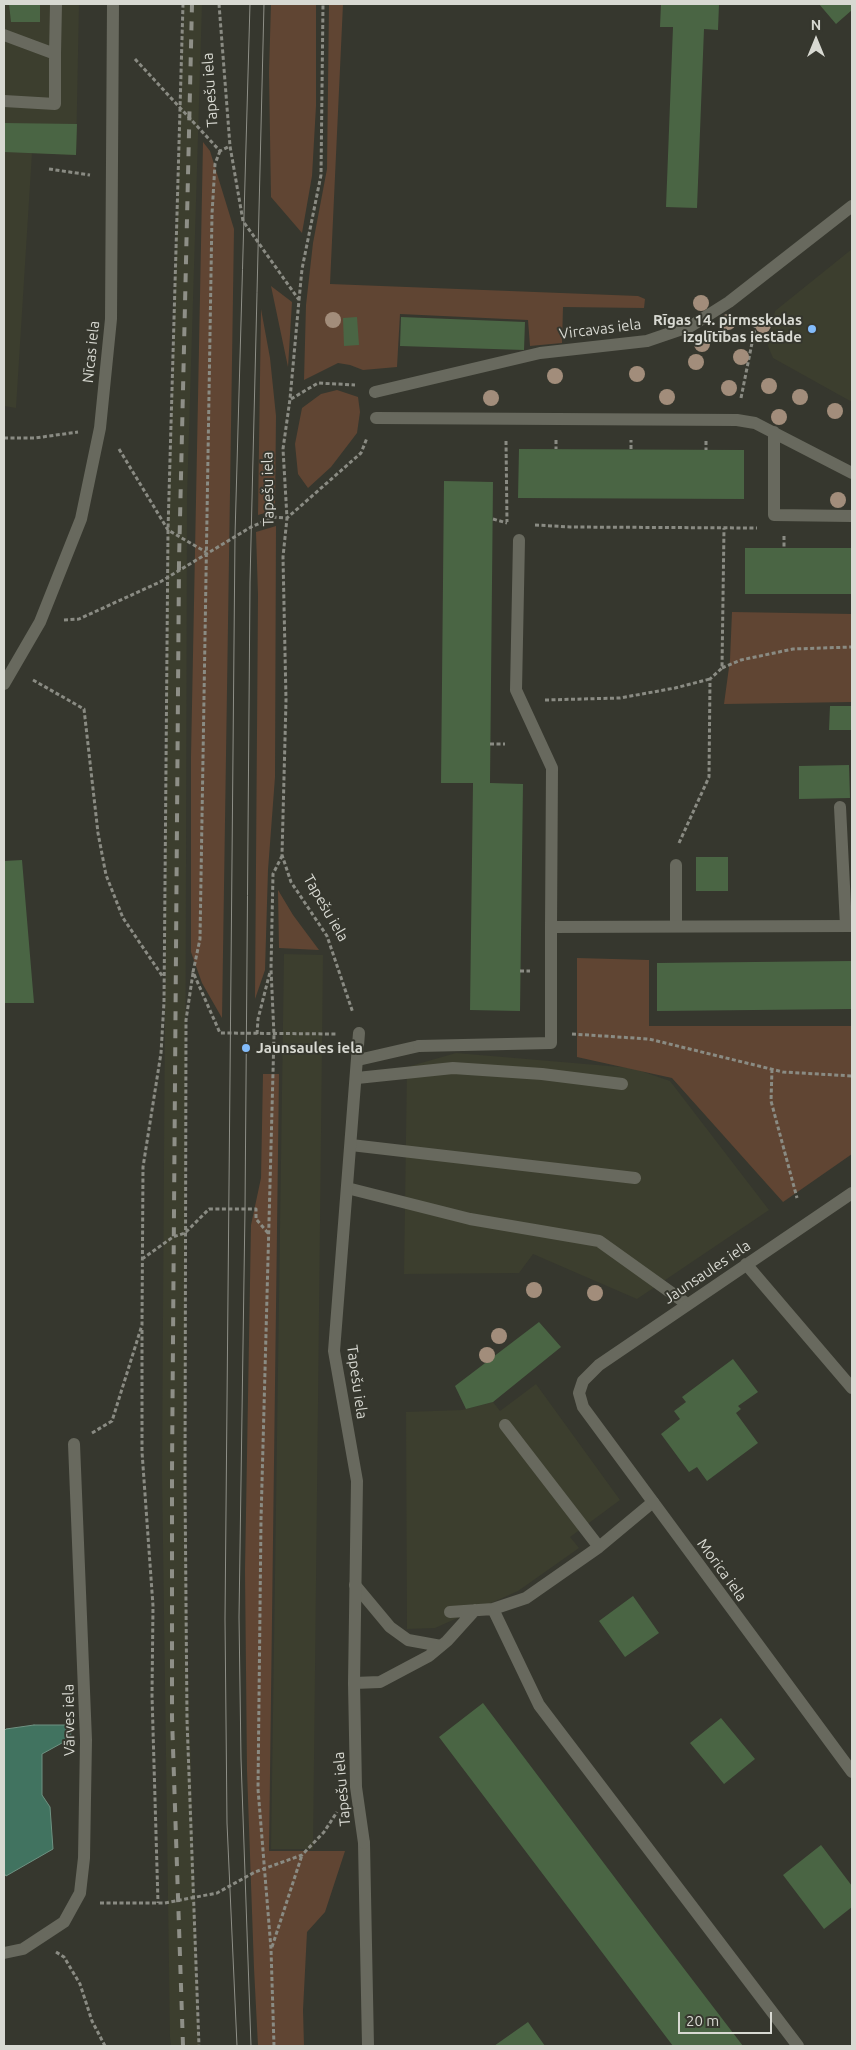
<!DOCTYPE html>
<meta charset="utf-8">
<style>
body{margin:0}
#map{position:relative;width:856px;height:2050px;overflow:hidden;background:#36372e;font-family:Ubuntu,sans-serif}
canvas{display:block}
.frame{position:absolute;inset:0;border:5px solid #d8d9d2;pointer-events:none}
.north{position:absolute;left:791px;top:15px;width:50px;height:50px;-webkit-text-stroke:4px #36372e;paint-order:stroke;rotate:0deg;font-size:14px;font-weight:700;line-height:20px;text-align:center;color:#d8d9d2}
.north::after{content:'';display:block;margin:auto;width:18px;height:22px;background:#d8d9d2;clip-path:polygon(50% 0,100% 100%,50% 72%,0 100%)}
.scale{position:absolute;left:678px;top:2012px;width:94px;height:22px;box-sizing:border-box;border:2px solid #d8d9d2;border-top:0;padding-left:6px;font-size:15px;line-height:18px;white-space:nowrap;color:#d8d9d2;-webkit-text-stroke:4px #36372e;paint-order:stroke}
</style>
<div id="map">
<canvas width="856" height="2050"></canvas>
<div class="frame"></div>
<div class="north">N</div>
<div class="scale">20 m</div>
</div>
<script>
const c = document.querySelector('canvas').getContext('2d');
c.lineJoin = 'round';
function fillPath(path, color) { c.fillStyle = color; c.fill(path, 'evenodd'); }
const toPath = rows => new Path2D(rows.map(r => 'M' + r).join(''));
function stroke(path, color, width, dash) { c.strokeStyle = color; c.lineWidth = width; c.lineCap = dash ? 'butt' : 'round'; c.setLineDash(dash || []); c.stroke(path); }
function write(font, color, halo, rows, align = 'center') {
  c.font = font + ' Ubuntu,sans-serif'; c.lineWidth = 4; c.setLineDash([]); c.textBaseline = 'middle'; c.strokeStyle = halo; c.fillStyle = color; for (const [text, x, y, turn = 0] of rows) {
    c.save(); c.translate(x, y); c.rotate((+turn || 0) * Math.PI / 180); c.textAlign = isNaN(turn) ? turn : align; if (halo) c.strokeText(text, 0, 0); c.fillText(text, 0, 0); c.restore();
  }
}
fillPath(toPath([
 [4,4,79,4,76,155,32,153,16,408,4,406],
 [183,4,202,4,187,497,185,1233,187,1636,199,2046,171,2046,170,2037,162,1473,168,530],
 [852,249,852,402,773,358,768,346,775,311],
 [284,954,323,955,313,1849,271,1849],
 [456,1053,632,1068,670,1081,769,1210,637,1299,533,1254,519,1273,404,1274,407,1067],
 [536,1384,620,1500,570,1537,579,1548,518,1591,435,1628,407,1629,406,1412,462,1410,493,1402,500,1411]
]), '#3c3e2e');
fillPath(toPath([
 [271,4,316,4,316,106,312,176,302,233,271,197,269,73],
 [329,4,343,4,330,284,638,296,645,299,644,308,563,307,562,343,530,346,528,320,400,314,397,367,363,370,350,365,338,363,304,380,306,305,313,243,327,169],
 [203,142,210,151,234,229,222,1018,202,983,191,952,191,756],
 [271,286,292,302,288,367],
 [261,309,270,358,276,416,275,510,258,515],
 [337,390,358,397,360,412,357,433,331,467,308,488,298,474,295,444,302,408,321,394],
 [276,526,275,777,268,870,265,970,255,999,258,595,256,532],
 [732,612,852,614,852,702,724,704,730,660],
 [278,890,293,915,319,950,279,948],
 [577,958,649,960,649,1026,852,1026,852,1154,783,1202,672,1078,577,1057],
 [263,1074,279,1074,269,1851,345,1851,325,1912,307,1932,303,2010,304,2046,258,2046,254,1968,247,1770,245,1570,251,1225,261,1178]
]), '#604533');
const water = toPath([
 [34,1725,70,1725,71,1738,42,1754,42,1795,50,1807,53,1849,6,1876,4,1873,4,1731,6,1729,34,1725]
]);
fillPath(water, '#417360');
stroke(water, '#6e9282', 1);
fillPath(toPath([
 [9,4,40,4,40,22,11,22],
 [661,4,719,4,718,30,704,29,697,208,666,207,673,27,660,27],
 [819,4,852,4,852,10,836,24],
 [4,123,77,124,76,155,4,152],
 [357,317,359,345,344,346,343,318],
 [401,317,525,322,524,350,400,346],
 [519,449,744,450,744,499,518,498],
 [444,481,493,482,490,783,523,784,520,1011,470,1010,473,783,441,783],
 [745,548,852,548,852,594,745,594],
 [830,706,852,706,852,730,829,730],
 [849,765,850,798,799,799,799,766],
 [696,857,728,857,728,891,696,891],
 [22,860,34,1003,4,1003,4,861],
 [852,961,852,1009,657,1011,657,963],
 [539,1322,561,1347,493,1402,466,1409,455,1386],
 [733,1359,758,1392,738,1406,741,1409,736,1413,758,1443,707,1481,697,1467,689,1472,661,1434,680,1419,674,1411,686,1402,682,1397],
 [633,1596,659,1633,625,1657,599,1621],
 [483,1703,643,1915,743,2046,673,2046,439,1737],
 [721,1718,755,1759,724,1784,690,1743],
 [821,1845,852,1886,852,1907,824,1929,783,1875],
 [528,2022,545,2046,494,2046]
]), '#4a6544');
stroke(toPath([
 [219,4,230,146,243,221,299,300,290,399,283,449,287,518,283,557,286,700,282,855,291,882,327,936,353,1013],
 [135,59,220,151,230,146],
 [220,151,215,164,212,214,200,939,193,972,220,1033,336,1034],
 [49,169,90,175],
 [299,300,302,269,321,175,323,4],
 [741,398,757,318],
 [291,399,318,383,355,385],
 [4,438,35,438,78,432],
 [556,440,556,449],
 [506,441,507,522],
 [706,441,706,450],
 [119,449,168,530,206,552],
 [631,449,631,440],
 [493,519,507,523],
 [535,525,570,527,757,528],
 [784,536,784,548],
 [64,620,79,619,160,582,251,527,274,517,287,518,361,453,367,438],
 [722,668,741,660,793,649,852,647],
 [33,680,84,709,98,833,106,875,123,918,163,977],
 [545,700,620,698,675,688,710,679],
 [490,744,505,744],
 [679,843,709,777,710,679,722,668,724,528],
 [520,971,530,971],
 [193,973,186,1020,185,1486,187,1720,199,2046],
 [257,1034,258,1019,270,972],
 [572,1034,649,1039,783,1072,852,1076],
 [772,1069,771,1101,797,1198],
 [142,1259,173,1237,185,1233,209,1209,256,1209,256,1219,268,1233],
 [142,1330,142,1452,153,1606,152,1695,158,1903],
 [92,1433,112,1421,142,1325,143,1167,161,1053,164,1002,168,530,183,4],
 [100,1903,165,1903,217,1893,255,1872,302,1855,324,1832,337,1812],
 [272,1947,302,1855],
 [56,1952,64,1957,80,1984,92,2021,105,2046],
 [274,2046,271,1949,258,1789,261,1520,274,1035,271,969,273,874,282,856]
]), '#8a8b83', 3, [4, 2.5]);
stroke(toPath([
 [4,35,55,54,55,104,4,101],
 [55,54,56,4],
 [840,807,846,926],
 [676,865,676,926],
 [358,1060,419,1046],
 [357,1078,453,1068,542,1074,622,1084],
 [351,1145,635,1178],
 [347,1188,470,1219,599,1241,687,1304],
 [505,1425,599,1547],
 [355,1585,390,1627,408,1640,441,1646],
 [493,1609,539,1705,798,2046],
 [450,1612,493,1609,526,1598,599,1547,653,1502],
 [354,1683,380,1682,429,1656,447,1641,475,1610],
 [364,1843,368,2046]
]), '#68695e', 12);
stroke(toPath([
 [375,392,540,353,647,341,691,326,729,302,852,206],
 [376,418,737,420,755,423,852,473],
 [774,432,774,515,852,516],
 [519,540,516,690,552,768,551,927,852,926],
 [4,684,40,622,81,519,100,428,111,319,113,4],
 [359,1033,334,1351,357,1481,354,1683,356,1787,364,1843],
 [419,1046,551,1043,551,927],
 [852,1193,599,1365,583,1381,579,1393,583,1407,852,1772],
 [746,1264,852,1388],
 [4,1953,23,1949,64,1922,80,1893,84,1858,86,1740,74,1444]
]), '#68695e', 12);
stroke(toPath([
 [237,2046,227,1823,225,1619,235,535,250,4],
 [251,2046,241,1759,239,1617,245,1209,250,582,264,4]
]), '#8e8f87', 1);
stroke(toPath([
 [183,2046,172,1718,172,1471,179,562,192,4]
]), '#8e8f87', 4, [9, 9]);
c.fillStyle = '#a28d7b';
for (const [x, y] of [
 [701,303],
 [333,320],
 [728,322],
 [763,325],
 [702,344],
 [741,357],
 [696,362],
 [637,374],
 [555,376],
 [769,386],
 [729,388],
 [667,397],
 [800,397],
 [491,398],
 [835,411],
 [779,417],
 [838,500],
 [534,1290],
 [595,1293],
 [499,1336],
 [487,1355]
]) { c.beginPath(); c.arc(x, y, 8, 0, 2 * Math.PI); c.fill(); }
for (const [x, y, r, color] of [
 [812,329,5,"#83bcfb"],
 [246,1048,5,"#83bcfb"]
]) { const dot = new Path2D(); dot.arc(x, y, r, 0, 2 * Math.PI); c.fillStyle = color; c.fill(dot); stroke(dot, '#36372e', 2); }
write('15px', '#d8d9d2', '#36372e', [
 ["Tapešu iela",210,90,-94],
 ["Vircavas iela",600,329,-7],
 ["Nīcas iela",91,352,-84],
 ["Tapešu iela",268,489,-91],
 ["Tapešu iela",326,908,60],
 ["Jaunsaules iela",707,1272,-34],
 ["Tapešu iela",357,1382,82],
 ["Morica iela",722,1570,54],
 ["Vārves iela",69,1720,-91],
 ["Tapešu iela",342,1789,-95]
]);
write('bold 15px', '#d8d9d2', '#36372e', [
 ["Rīgas 14. pirmsskolas",802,320],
 ["izglītības iestāde",802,337],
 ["Jaunsaules iela",256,1048,"left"]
], 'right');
</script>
